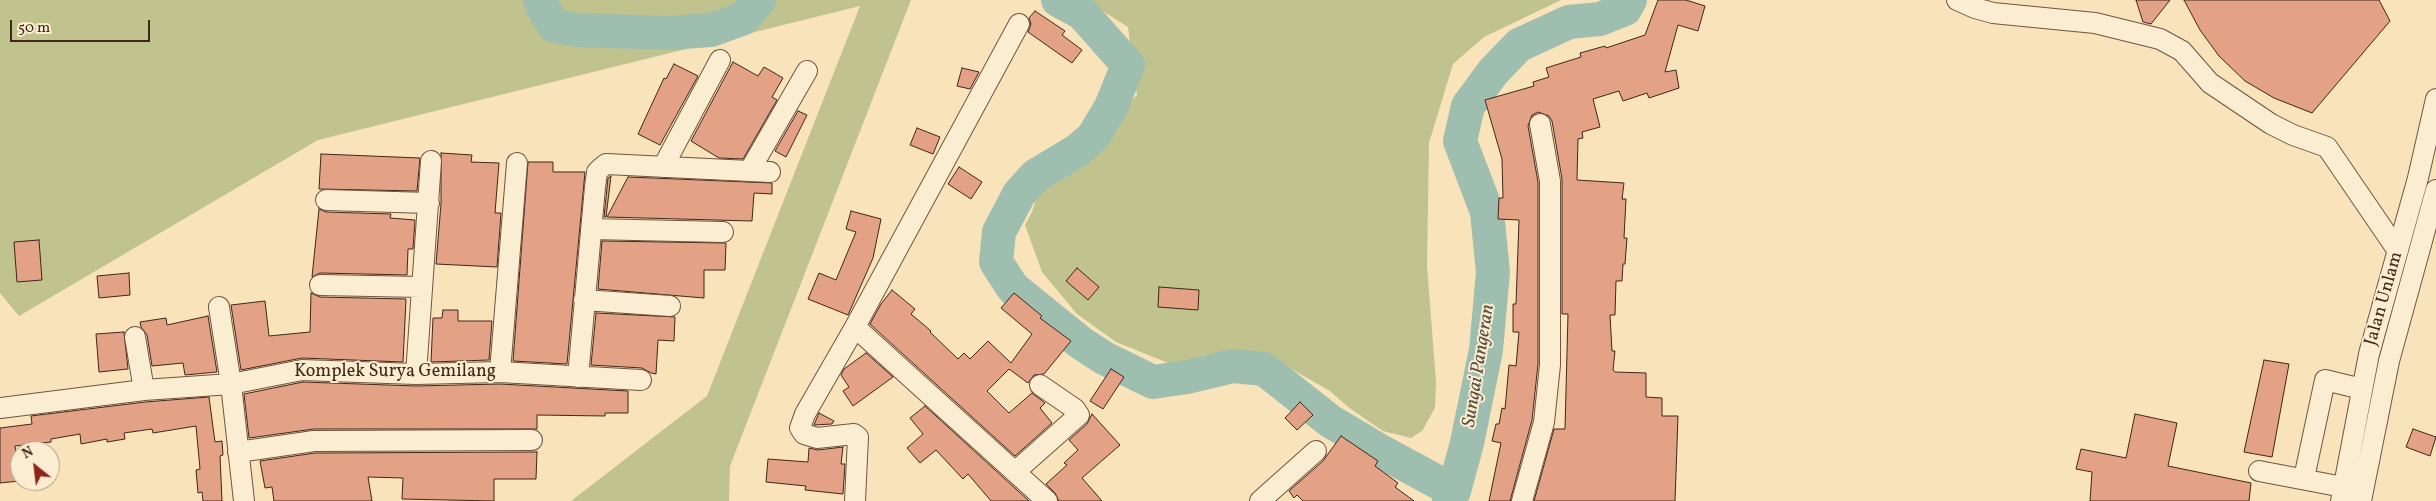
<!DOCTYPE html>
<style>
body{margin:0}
#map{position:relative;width:2436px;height:501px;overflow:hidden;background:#f9e3ba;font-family:Vollkorn,serif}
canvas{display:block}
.north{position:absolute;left:10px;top:441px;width:50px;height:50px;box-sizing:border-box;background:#fbedd2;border:1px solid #b19d88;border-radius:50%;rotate:331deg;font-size:14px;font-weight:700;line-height:20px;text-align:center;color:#412619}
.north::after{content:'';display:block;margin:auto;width:18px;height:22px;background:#8f2418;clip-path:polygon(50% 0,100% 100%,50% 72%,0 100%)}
.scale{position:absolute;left:10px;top:20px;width:140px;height:22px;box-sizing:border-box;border:2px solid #412619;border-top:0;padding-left:6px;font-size:15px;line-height:18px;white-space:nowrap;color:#412619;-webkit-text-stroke:4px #fbedd2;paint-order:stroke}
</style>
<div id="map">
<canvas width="2436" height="501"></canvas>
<div class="north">N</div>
<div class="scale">50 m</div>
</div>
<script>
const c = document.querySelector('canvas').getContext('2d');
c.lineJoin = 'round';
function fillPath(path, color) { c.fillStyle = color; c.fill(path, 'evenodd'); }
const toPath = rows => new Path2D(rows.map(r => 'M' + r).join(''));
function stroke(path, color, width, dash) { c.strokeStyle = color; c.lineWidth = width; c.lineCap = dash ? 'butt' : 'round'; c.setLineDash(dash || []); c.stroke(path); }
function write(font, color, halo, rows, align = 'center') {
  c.font = font + ' Vollkorn,serif'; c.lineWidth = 4; c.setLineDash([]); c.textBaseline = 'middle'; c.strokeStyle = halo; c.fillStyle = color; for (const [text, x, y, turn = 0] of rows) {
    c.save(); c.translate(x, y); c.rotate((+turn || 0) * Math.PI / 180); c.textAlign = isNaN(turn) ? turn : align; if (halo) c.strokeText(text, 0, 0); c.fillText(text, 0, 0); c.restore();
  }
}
fillPath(toPath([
 [0,0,911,0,730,466,729,501,571,501,707,396,860,6,318,140,19,316,0,293],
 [1085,0,1561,0,1484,37,1453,64,1429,143,1427,266,1436,382,1435,408,1422,431,1411,438,1383,431,1348,407,1330,391,1267,355,1205,355,1173,365,1116,342,1077,314,1042,272,1025,225,1032,212,1039,190,1137,95,1128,27]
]), '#c0c38d');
stroke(toPath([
 [540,0,542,6,554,26,578,30,668,33,711,30,744,18,759,0],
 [1058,0,1082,13,1128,65,1111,107,1093,137,1078,150,1035,176,1019,194,999,232,996,262,1013,288,1081,343,1104,358,1153,382,1187,377,1233,366,1264,369,1330,421,1382,452,1454,491],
 [1449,501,1454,491,1467,443,1486,350,1493,272,1487,212,1460,141,1468,106,1493,72,1519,45,1569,22,1600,19,1625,9,1630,0]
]), '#9ebeaf', 34);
const building = toPath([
 [1658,0,1686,0,1705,6,1698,31,1678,25,1665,72,1676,70,1679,88,1649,98,1647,93,1623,101,1619,91,1593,99,1600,127,1582,132,1583,138,1578,139,1577,180,1624,183,1622,199,1626,199,1624,238,1627,238,1625,264,1623,264,1622,281,1616,281,1615,315,1610,315,1612,351,1615,351,1613,370,1615,372,1646,373,1646,397,1662,398,1662,416,1678,416,1675,501,1534,501,1554,429,1565,429,1568,314,1562,314,1562,179,1552,121,1549,116,1538,112,1532,115,1528,126,1538,182,1538,364,1532,420,1510,501,1489,501,1501,443,1492,441,1496,424,1499,424,1502,408,1505,409,1509,365,1516,366,1519,332,1513,332,1513,304,1516,304,1519,220,1498,219,1499,198,1503,198,1502,159,1485,100,1534,86,1533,82,1549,77,1546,68,1581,57,1580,53,1605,46,1606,48,1645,35,1658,0],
 [2136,0,2170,0,2151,24,2143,22,2136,0],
 [2184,0,2379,0,2390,21,2312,113,2274,98,2245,81,2219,56,2200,30,2184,0],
 [1035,11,1065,31,1062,35,1082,50,1072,63,1028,32,1031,24,1029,18,1035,11],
 [733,62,758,76,764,67,783,78,772,97,777,100,743,159,719,158,691,141,733,62],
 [674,64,698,76,660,145,638,134,664,78,666,79,674,64],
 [962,68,979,72,970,89,957,86,962,68],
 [798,111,807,115,786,157,775,151,798,111],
 [917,128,940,137,933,154,910,145,917,128],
 [441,153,472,155,471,162,499,163,495,213,501,213,497,267,436,264,441,204,441,153],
 [321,154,420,158,417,191,319,189,321,154],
 [528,162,553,162,553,172,585,172,567,364,513,361,528,162],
 [959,167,982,182,971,199,948,184,959,167],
 [611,176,606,217,604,217,608,178,611,176],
 [628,177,772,183,772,194,754,193,752,221,607,217,628,177],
 [319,209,326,212,391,214,390,218,415,220,413,249,408,249,407,275,320,273,312,277,319,209],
 [851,211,881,219,873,258,848,315,808,299,819,273,836,280,856,232,846,229,851,211],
 [39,240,42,280,17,282,14,242,39,240],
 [602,241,726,243,725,270,704,270,704,298,598,289,602,241],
 [1077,268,1099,287,1088,300,1066,281,1077,268],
 [129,273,130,295,99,298,97,276,129,273],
 [1159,287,1199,290,1198,310,1158,307,1159,287],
 [892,290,915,309,911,314,931,331,930,332,958,359,964,353,970,359,988,341,1011,363,1032,334,1001,308,1014,293,1042,316,1040,318,1071,341,1044,374,1034,375,1028,383,1009,369,987,391,1009,413,1032,393,1045,403,1040,408,1052,423,1015,456,870,324,881,304,892,290],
 [311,293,320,297,406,299,403,362,302,358,241,370,231,305,265,301,269,336,310,332,311,293],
 [443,310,458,310,458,321,492,321,489,360,431,362,433,318,442,318,443,310],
 [596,313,675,317,674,341,658,340,656,374,651,373,642,368,591,365,596,313],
 [208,316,217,372,185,375,183,363,152,366,147,335,141,327,140,322,166,318,167,325,208,316],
 [124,332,128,369,99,372,96,334,124,332],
 [866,353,893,377,853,406,843,391,849,387,841,375,844,369,866,353],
 [2264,360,2289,364,2272,457,2244,452,2264,360],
 [1111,369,1124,377,1103,409,1090,401,1111,369],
 [303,382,416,386,500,384,628,391,628,413,605,413,605,416,537,415,537,429,314,429,249,438,244,394,303,382],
 [209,397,215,442,222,441,223,455,220,456,222,501,203,501,202,492,198,493,196,470,200,469,196,426,153,433,152,429,124,433,125,439,107,442,107,439,81,444,80,434,51,439,51,442,15,446,19,481,0,483,0,428,32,424,31,416,145,402,209,397],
 [1300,402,1313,415,1297,430,1285,418,1300,402],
 [925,406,1029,501,991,501,968,474,963,479,936,450,920,463,907,448,923,434,910,418,925,406],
 [819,413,834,421,832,424,814,425,819,413],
 [1092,414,1120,445,1082,478,1102,501,1059,501,1055,493,1046,484,1067,465,1064,463,1078,450,1069,440,1087,424,1092,414],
 [2135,414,2177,423,2168,466,2251,483,2249,501,2090,501,2092,472,2076,469,2081,449,2126,458,2135,414],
 [2413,429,2436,437,2430,456,2406,447,2413,429],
 [1341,436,1378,461,1375,466,1398,483,1395,487,1414,501,1303,501,1297,495,1294,498,1289,491,1323,461,1341,436],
 [843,447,841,464,845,464,843,494,805,490,806,486,766,482,768,459,808,462,809,448,818,450,843,447],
 [537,452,536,479,494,479,494,501,402,499,403,478,368,477,372,501,274,501,272,487,265,488,260,461,315,453,537,452]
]);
fillPath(building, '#e3a186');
stroke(building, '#412619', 1);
const minor = toPath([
 [1957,0,1975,8,1993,13,2095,23,2160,39,2182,51,2210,83,2271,124,2293,135,2327,147,2398,251],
 [1019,24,855,327,1047,501],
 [663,167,720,60],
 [750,170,807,71],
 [326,200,429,203],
 [591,229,723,232],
 [320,285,421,287],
 [584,300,670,306],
 [219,307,231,384,244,501],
 [855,327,805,414,800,428,804,434,817,438,854,434,858,437,855,501],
 [135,337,144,390],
 [500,372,517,163],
 [416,374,431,161],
 [578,377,595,187,597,172,601,168,606,164,770,172],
 [0,408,144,390,231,384,302,370,416,374,500,372,641,380],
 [238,452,314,441,532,440],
 [1016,471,1079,415,1075,409,1040,385],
 [2259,471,2343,487],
 [2304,478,2325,380,2362,389],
 [1260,501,1316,451],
 [1522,501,1544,422,1550,365,1550,181,1540,124],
 [2341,501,2369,354,2418,178,2436,99],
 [2361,501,2389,361,2436,190]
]);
stroke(minor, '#6f5541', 22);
stroke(minor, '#fbedd2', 20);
write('18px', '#412619', '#fbedd2', [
 ["Jalan Unlam",2385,299,-74],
 ["Komplek Surya Gemilang",395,373]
]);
write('italic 19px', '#584c3e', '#fbedd2', [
 ["Sungai Pangeran",1480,366,-81]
]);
</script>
